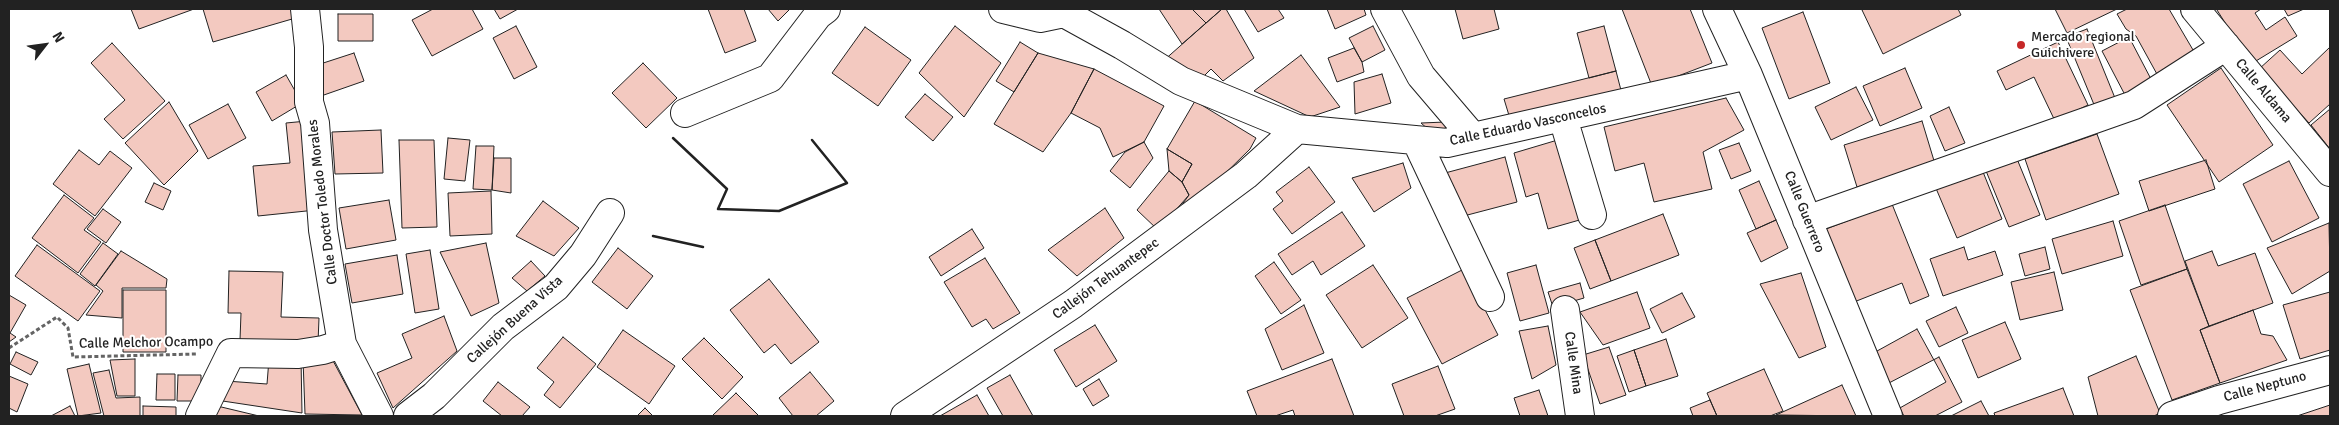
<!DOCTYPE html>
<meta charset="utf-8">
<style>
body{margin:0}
#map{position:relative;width:2339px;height:425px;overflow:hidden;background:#fff;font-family:Signika,sans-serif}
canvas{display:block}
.frame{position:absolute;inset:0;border:10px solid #222;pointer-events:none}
.north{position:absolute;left:20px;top:20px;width:50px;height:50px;-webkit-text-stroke:4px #fff;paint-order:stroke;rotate:60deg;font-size:14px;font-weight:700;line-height:20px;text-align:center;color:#222}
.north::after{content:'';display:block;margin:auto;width:18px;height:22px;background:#222;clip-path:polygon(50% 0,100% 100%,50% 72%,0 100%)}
</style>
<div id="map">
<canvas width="2339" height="425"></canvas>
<div class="frame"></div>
<div class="north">N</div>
</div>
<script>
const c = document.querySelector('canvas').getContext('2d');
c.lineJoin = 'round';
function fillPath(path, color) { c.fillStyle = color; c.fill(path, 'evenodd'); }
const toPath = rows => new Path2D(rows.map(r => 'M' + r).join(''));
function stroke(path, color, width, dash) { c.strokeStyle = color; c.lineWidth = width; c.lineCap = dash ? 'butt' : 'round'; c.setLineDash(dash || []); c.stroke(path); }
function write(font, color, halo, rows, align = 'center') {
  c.font = font + ' Signika,sans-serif'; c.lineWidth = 4; c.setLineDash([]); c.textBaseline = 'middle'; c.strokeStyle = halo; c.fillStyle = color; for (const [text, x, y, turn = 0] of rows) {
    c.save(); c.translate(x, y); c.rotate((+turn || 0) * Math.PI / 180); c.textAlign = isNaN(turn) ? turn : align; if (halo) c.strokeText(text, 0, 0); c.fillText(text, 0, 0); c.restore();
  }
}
const building = toPath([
 [131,9,194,9,139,29,131,9],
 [203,9,297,9,299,17,213,42,203,9],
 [433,9,472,9,483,29,432,56,412,20,433,9],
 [494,9,518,9,500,19,494,9],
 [708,9,744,9,756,41,725,53,708,9],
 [768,9,790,9,778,21,768,9],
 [1159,9,1192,9,1206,23,1182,44,1159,9],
 [1192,9,1222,9,1206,23,1192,9],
 [1222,9,1226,9,1254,58,1223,81,1211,69,1196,84,1162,62,1222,9],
 [1244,9,1278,9,1284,18,1258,32,1244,9],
 [1327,9,1364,9,1366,15,1335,29,1327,9],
 [1455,9,1494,9,1499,29,1463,39,1455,9],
 [1622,9,1690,9,1712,63,1652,86,1622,9],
 [1865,9,1958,9,1961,15,1883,54,1862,10,1865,9],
 [2055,9,2117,9,2067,33,2055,9],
 [2127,9,2169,9,2196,55,2158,76,2136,36,2126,29,2117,14,2127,9],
 [2218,9,2261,9,2255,13,2266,30,2285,17,2297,36,2251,64,2217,10,2218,9],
 [2284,9,2304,9,2288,16,2284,9],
 [1803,12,1830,83,1789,99,1762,28,1803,12],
 [338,14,373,14,373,41,338,41,338,14],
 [516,26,537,67,514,79,493,38,516,26],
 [955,26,1001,63,964,117,919,73,955,26],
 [1373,26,1385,50,1362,62,1349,38,1373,26],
 [1604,26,1616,71,1589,78,1577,33,1604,26],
 [865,27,911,60,878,106,832,73,865,27],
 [2087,29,2115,98,2095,107,2066,37,2087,29],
 [2129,37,2152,81,2125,95,2102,51,2129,37],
 [1020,42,1038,53,1014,92,996,81,1020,42],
 [2058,42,2088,105,2055,121,2034,77,2006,90,1997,71,2058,42],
 [112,43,165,101,123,139,104,119,125,100,91,63,112,43],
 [2330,47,2330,104,2309,123,2259,69,2280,50,2302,74,2330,47],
 [1354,48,1362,62,1364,72,1337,82,1328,58,1354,48],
 [354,53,364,81,321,96,311,67,354,53],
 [1038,53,1094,69,1071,113,1043,152,994,124,1038,53],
 [1301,55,1340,107,1310,117,1254,91,1301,55],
 [643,63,677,98,646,128,612,93,643,63],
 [1905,68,1922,108,1880,126,1863,86,1905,68],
 [2221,68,2273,145,2219,182,2167,105,2221,68],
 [1094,69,1164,106,1144,142,1113,157,1100,128,1071,113,1094,69],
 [1616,71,1623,98,1511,122,1504,99,1616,71],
 [1382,74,1391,103,1355,114,1354,82,1382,74],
 [286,75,302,103,272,121,256,92,286,75],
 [1856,87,1873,120,1831,140,1815,107,1856,87],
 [925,94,953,117,933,141,905,117,925,94],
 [1726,98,1744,130,1703,152,1712,189,1654,202,1644,163,1615,171,1604,127,1726,98],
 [1195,101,1256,138,1250,149,1186,212,1181,206,1189,195,1182,182,1192,164,1167,149,1195,101],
 [169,102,198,151,164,185,125,143,169,102],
 [228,104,246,138,208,159,189,125,228,104],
 [1949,107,1965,143,1945,151,1930,116,1949,107],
 [2330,109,2330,149,2311,125,2330,109],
 [307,121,316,210,258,216,253,166,290,163,286,123,307,121],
 [1922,121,1935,164,1857,187,1844,145,1922,121],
 [1446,122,1445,131,1429,130,1421,123,1446,122],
 [381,130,383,173,335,174,332,132,381,130],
 [2097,134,2119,194,2046,220,2025,159,2097,134],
 [448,138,470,140,465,181,444,179,448,138],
 [1561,139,1583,219,1548,229,1538,193,1526,197,1514,153,1561,139],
 [399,140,434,140,437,227,402,228,399,140],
 [1144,142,1153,158,1130,188,1110,171,1125,152,1144,142],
 [1739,143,1751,171,1731,179,1719,150,1739,143],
 [476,146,494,146,492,190,473,189,476,146],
 [1167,149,1192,164,1182,182,1169,171,1167,149],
 [79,150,99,165,110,151,132,168,95,216,53,184,79,150],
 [2015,154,2040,215,2009,227,1984,166,2015,154],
 [1505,157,1517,202,1456,218,1445,173,1505,157],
 [494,158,511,158,511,193,492,190,494,158],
 [2206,160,2215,189,2149,211,2139,181,2206,160],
 [2289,161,2319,218,2272,242,2243,184,2289,161],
 [1403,163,1411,188,1374,212,1352,178,1403,163],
 [1309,167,1335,202,1292,234,1273,209,1283,201,1276,192,1309,167],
 [1981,167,2002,219,1957,238,1935,186,1981,167],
 [1169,171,1182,182,1189,195,1158,230,1137,210,1169,171],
 [1759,181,1776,220,1756,229,1739,190,1759,181],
 [154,183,171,191,163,210,145,202,154,183],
 [491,191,492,234,450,236,448,193,491,191],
 [64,195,94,218,84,230,101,242,78,273,32,238,64,195],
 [389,200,396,240,346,249,339,208,389,200],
 [543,201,579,228,554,256,516,236,543,201],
 [1892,204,1929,296,1910,304,1902,283,1854,302,1826,229,1892,204],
 [2165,205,2187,269,2141,285,2119,221,2165,205],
 [1105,208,1124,238,1077,276,1048,250,1105,208],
 [103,209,121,222,106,243,87,229,103,209],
 [1342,212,1365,246,1321,275,1313,261,1292,275,1278,254,1342,212],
 [1663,214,1679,255,1611,281,1595,240,1663,214],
 [1776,220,1788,248,1761,262,1747,233,1776,220],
 [2113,221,2123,256,2062,274,2052,239,2113,221],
 [2329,223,2330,271,2292,294,2267,248,2329,223],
 [972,229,984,248,941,276,929,257,972,229],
 [1595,240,1611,281,1590,289,1574,248,1595,240],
 [103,243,118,254,95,286,80,274,103,243],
 [486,243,499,303,471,316,440,252,486,243],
 [37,245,100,291,78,321,15,276,37,245],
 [1964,247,1968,260,1995,251,2003,275,1943,296,1930,259,1964,247],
 [2045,247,2050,269,2025,276,2019,254,2045,247],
 [618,248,653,276,627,309,592,282,618,248],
 [430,250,439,309,415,313,406,254,430,250],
 [121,251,167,279,166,288,122,288,122,318,86,315,103,291,96,285,121,251],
 [2212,251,2218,266,2255,253,2273,303,2209,326,2185,261,2212,251],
 [397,255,403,294,352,303,345,264,397,255],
 [985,258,1020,313,993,329,986,319,972,327,944,282,985,258],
 [531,261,545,276,527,291,512,278,531,261],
 [1274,262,1301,300,1281,314,1255,276,1274,262],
 [1373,265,1408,318,1362,348,1326,295,1373,265],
 [1536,265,1549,313,1520,321,1507,273,1536,265],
 [1464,269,1498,335,1442,364,1407,298,1464,269],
 [2187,269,2209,326,2200,330,2220,383,2172,400,2130,290,2187,269],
 [229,271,283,272,281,317,319,318,318,343,240,340,241,313,228,313,229,271],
 [2054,272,2063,310,2020,320,2011,282,2054,272],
 [1801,273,1826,347,1799,358,1760,284,1801,273],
 [769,279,819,342,791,364,775,344,764,353,730,310,769,279],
 [1580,283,1584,298,1553,307,1548,292,1580,283],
 [123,290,166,290,166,352,123,352,123,290],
 [1637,292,1650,328,1603,345,1580,312,1637,292],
 [2330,292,2330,350,2300,359,2283,305,2330,292],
 [1682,293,1695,317,1662,333,1650,309,1682,293],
 [9,295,26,305,10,333,16,337,9,342,9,295],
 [1304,305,1324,353,1282,370,1265,329,1304,305],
 [1956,307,1968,333,1939,347,1926,321,1956,307],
 [2253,310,2261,334,2273,336,2287,360,2220,383,2200,330,2253,310],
 [444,316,457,351,393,408,377,373,412,358,402,334,444,316],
 [2005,322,2021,359,1978,378,1962,340,2005,322],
 [1095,325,1117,361,1076,387,1054,350,1095,325],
 [1548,326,1556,365,1532,379,1519,331,1548,326],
 [1917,329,1946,382,1898,409,1868,356,1917,329],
 [623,330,675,366,649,404,597,367,623,330],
 [563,337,596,364,560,408,544,395,554,382,537,368,563,337],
 [704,338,743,377,722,399,682,359,704,338],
 [1666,339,1678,376,1646,386,1634,350,1666,339],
 [1609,347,1626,395,1600,404,1583,355,1609,347],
 [1634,350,1646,386,1629,392,1617,356,1634,350],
 [16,352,38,362,31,375,10,364,16,352],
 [2136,356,2160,413,2154,416,2098,416,2088,377,2136,356],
 [331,357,362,415,305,414,303,359,331,357],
 [1939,357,1962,402,1935,416,1904,416,1887,384,1939,357],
 [301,358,302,413,216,400,226,381,267,384,269,359,301,358],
 [135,359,135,396,117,396,110,360,135,359],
 [1332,359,1354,416,1295,416,1293,410,1275,416,1257,416,1247,391,1332,359],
 [89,364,101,413,78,416,67,369,89,364],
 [1438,366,1455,409,1435,416,1404,416,1392,384,1438,366],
 [1764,369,1783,411,1770,416,1717,416,1707,393,1764,369],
 [109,370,116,398,140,397,140,416,104,416,93,373,109,370],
 [810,372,834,401,816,416,793,416,779,398,810,372],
 [157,374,175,374,175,400,156,400,157,374],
 [178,375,201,375,201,401,177,401,178,375],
 [1010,375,1033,416,1003,416,987,388,1010,375],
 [9,376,28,384,17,412,9,408,9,376],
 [1099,379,1109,396,1093,406,1083,389,1099,379],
 [498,382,530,407,522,416,502,416,483,401,498,382],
 [1842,385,1856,416,1776,415,1842,385],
 [2063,388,2074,416,1995,416,1994,413,2063,388],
 [1539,390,1548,416,1520,416,1514,398,1539,390],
 [736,393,759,416,712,416,736,393],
 [977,395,989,416,940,416,977,395],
 [1710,400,1717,416,1693,416,1690,408,1710,400],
 [1981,401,1989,416,1951,416,1981,401],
 [213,405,259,416,210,416,213,405],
 [2330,405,2330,416,2297,416,2330,405],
 [70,406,75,416,51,416,70,406],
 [143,406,176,407,176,416,143,416,143,406],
 [645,408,653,416,637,416,645,408]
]);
fillPath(building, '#f3c9c0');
stroke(building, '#222', 1);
const street = toPath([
 [305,9,309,47,309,102,315,123,323,230,342,344,379,416],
 [1003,9,1040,18,1064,13,1073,9],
 [1385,9,1421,76,1473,137],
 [1717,9,1748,75,1888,416],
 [2195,9,2330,172],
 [1064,13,1122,45,1181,81,1297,129,1447,143,1748,75],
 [685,113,770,78,818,15,826,9],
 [1563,118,1592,215],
 [1416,140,1490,297],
 [1807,220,2134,105,2226,46],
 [1565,310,1580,416],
 [200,416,231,353,298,354,323,350,342,344],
 [408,416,434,396,503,327,556,287,583,255,610,213],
 [905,416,1073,304,1246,175,1297,129],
 [2172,416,2219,400,2330,370]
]);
stroke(street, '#222', 30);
stroke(toPath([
 [9,348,57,317,68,328,73,357,196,354]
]), '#646464', 3, [4, 2.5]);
stroke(street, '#fff', 28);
stroke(toPath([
 [673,138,727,189,718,209,779,211,847,183,812,140],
 [653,236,703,247]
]), '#222', 2.5);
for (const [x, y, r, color] of [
 [2021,45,5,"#c62828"]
]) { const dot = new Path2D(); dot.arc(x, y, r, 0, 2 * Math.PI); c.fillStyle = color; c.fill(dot); stroke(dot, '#fff', 2); }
write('14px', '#222', '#fff', [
 ["Mercado regional",2031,37],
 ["Guichivere",2031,53]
], 'left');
write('14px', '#222', '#fff', [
 ["Calle Aldama",2263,91,50],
 ["Calle Eduardo Vasconcelos",1528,125,-12],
 ["Calle Doctor Toledo Morales",323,202,-97],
 ["Calle Guerrero",1804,212,68],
 ["Callejón Tehuantepec",1106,279,-36],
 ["Callejón Buena Vista",515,320,-42],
 ["Calle Melchor Ocampo",146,343,-1],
 ["Calle Mina",1573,363,82],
 ["Calle Neptuno",2265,387,-15]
]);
</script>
